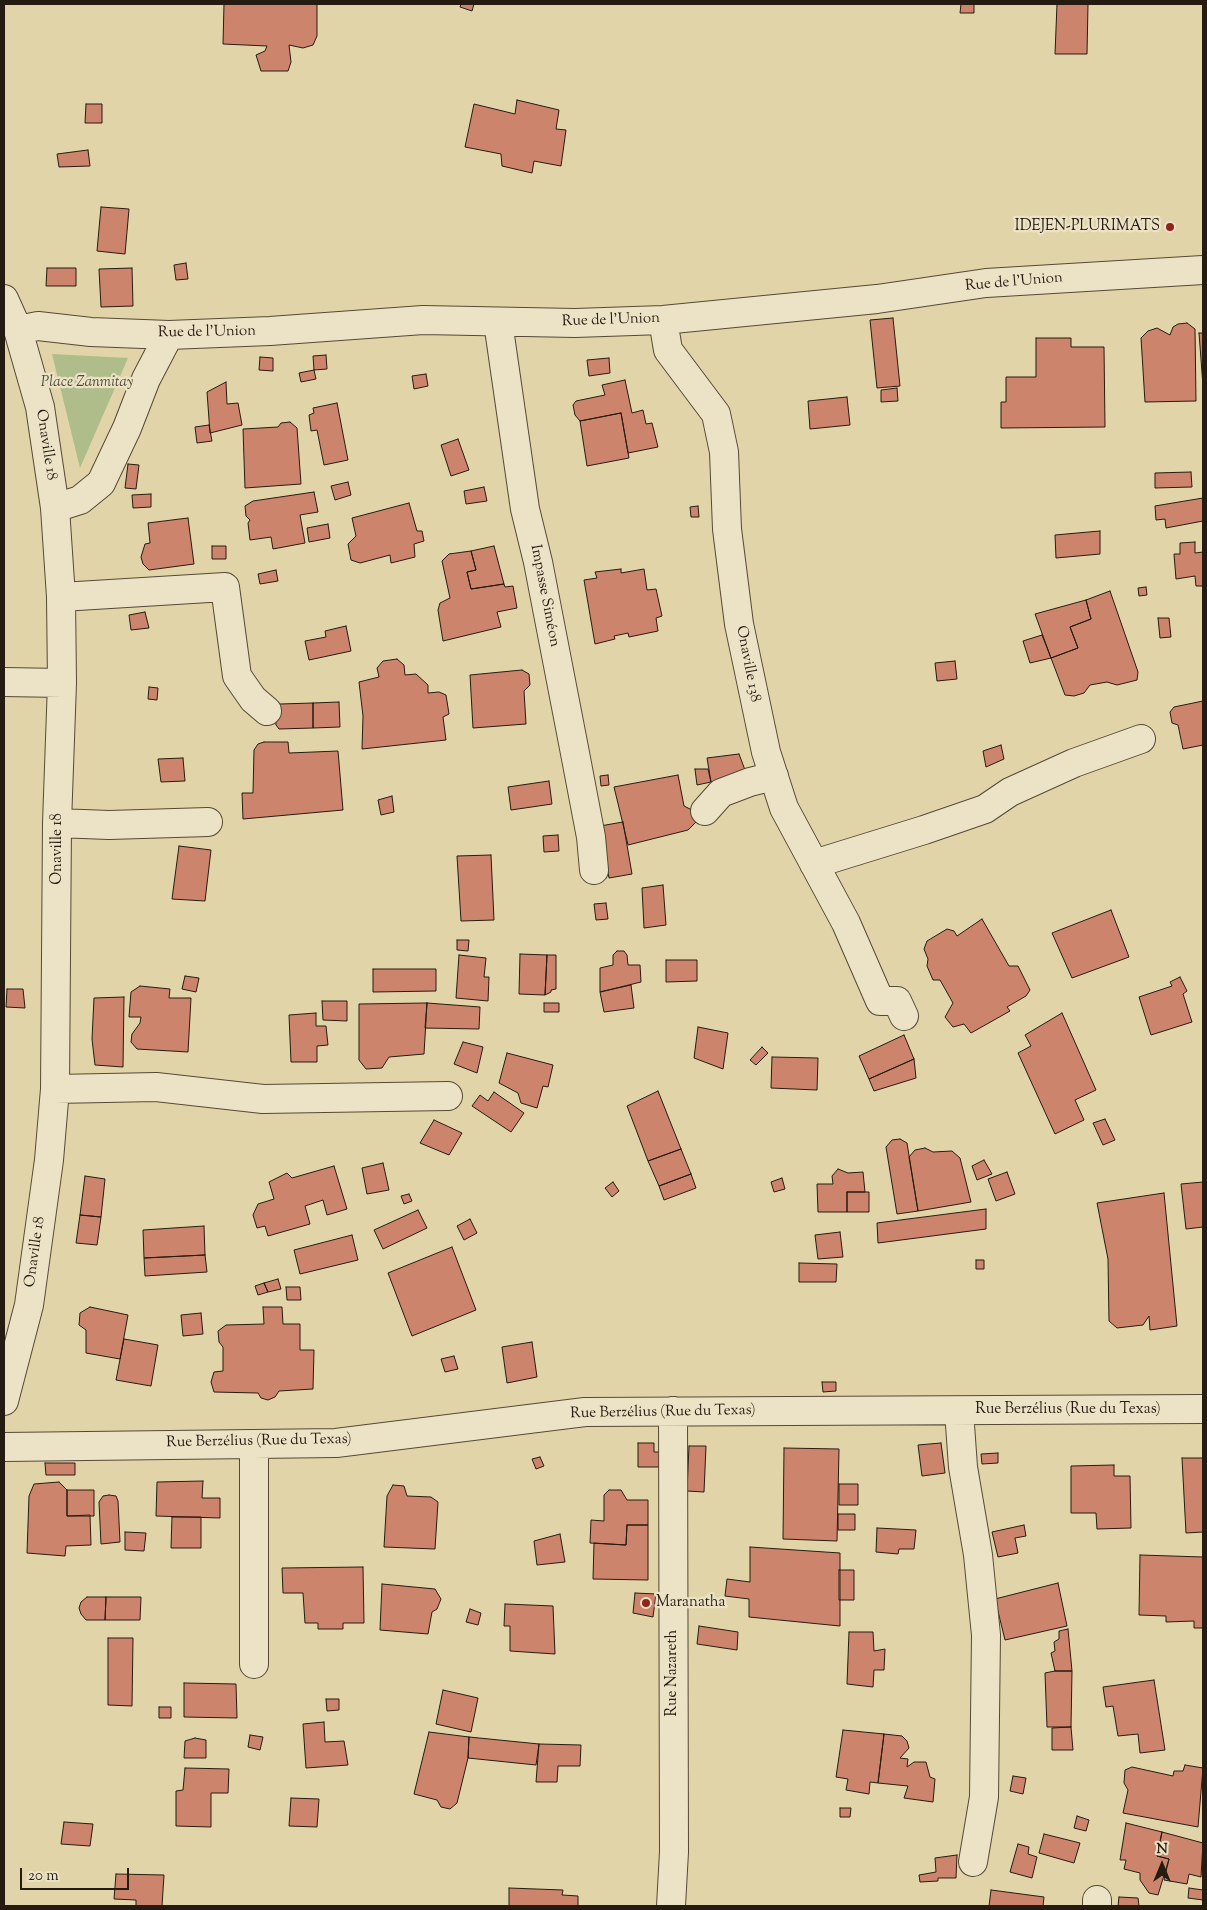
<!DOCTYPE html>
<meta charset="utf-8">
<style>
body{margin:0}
#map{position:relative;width:1207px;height:1910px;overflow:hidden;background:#e2d4a9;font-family:"Sorts Mill Goudy",serif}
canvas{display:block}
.frame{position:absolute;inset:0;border:5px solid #261b10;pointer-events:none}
.north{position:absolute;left:1137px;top:1840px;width:50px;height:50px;-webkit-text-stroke:4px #ece3c7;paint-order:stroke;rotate:0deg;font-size:14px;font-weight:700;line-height:20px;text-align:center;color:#261b10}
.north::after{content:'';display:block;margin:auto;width:18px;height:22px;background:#261b10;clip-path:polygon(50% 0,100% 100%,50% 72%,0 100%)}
.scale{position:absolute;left:20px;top:1868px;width:109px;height:22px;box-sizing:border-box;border:2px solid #261b10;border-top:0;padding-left:6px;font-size:15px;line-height:18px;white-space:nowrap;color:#261b10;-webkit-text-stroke:4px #ece3c7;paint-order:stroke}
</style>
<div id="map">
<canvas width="1207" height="1910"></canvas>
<div class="frame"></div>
<div class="north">N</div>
<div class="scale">20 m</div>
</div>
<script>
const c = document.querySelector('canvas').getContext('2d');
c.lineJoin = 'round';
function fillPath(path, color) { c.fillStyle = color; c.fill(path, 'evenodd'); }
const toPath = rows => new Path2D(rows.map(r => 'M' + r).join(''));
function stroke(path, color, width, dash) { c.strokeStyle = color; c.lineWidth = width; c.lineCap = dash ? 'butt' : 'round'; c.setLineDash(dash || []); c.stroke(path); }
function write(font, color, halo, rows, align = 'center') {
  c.font = font + ' "Sorts Mill Goudy",serif'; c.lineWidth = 4.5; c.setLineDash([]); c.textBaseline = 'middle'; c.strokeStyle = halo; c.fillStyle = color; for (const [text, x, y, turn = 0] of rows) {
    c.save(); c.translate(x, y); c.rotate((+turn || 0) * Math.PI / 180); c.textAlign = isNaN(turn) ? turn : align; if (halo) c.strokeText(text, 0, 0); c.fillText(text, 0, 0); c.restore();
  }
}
fillPath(toPath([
 [52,354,128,358,80,468]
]), '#afbd8b');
const building = toPath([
 [224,4,317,4,317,36,313,45,303,48,289,45,291,62,288,71,261,71,256,55,265,51,267,46,223,44,224,4],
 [461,4,474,4,472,11,460,7,461,4],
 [961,4,974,4,974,13,960,13,961,4],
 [1057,4,1088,4,1087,54,1055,54,1057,4],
 [517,100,559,110,556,129,566,130,561,166,534,161,532,173,502,166,501,154,465,147,474,104,515,114,517,100],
 [86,104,102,104,102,123,85,123,86,104],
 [88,150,90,166,59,167,57,154,88,150],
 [101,207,129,209,125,254,97,251,101,207],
 [186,263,188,279,176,280,174,265,186,263],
 [47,268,76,268,76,286,46,286,47,268],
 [132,268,133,306,101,307,99,269,132,268],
 [893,318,900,386,877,388,870,320,893,318],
 [1187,323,1195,329,1196,401,1145,402,1141,338,1148,331,1157,328,1170,335,1173,327,1178,324,1187,323],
 [1199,333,1203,333,1203,386,1199,333],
 [1036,338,1071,338,1071,347,1104,347,1105,427,1001,428,1001,402,1006,402,1006,377,1036,377,1036,338],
 [326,355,327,369,314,370,313,356,326,355],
 [260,357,273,358,273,371,259,370,260,357],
 [609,358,610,373,589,376,587,360,609,358],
 [314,370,316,379,301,382,299,373,314,370],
 [426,374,428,386,414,389,412,376,426,374],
 [625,380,632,413,643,410,646,424,652,423,658,447,628,453,621,413,580,421,575,415,573,405,576,401,605,395,602,385,625,380],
 [226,382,227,404,238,403,242,425,210,433,207,392,226,382],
 [897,388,898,401,881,402,881,390,897,388],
 [847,397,850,425,810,429,808,401,847,397],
 [337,403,348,460,324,465,317,430,311,431,309,415,314,413,313,408,337,403],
 [621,413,629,458,587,466,580,421,621,413],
 [290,422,297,428,301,484,245,488,243,429,278,427,281,423,290,422],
 [209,425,212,441,197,443,195,427,209,425],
 [458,439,469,470,451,476,441,445,458,439],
 [128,464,139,465,136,489,125,488,128,464],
 [1191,472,1192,487,1155,488,1155,473,1191,472],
 [348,482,351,495,335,500,331,486,348,482],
 [484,487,487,501,466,504,464,491,484,487],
 [314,492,318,512,300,515,305,543,273,549,271,537,250,540,248,523,250,520,246,516,245,506,253,501,314,492],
 [151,494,151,507,133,508,132,495,151,494],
 [1203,498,1203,521,1166,528,1165,519,1156,520,1155,506,1203,498],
 [409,503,417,531,422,531,424,541,414,544,415,557,391,563,390,555,360,563,351,560,348,544,356,536,352,518,409,503],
 [698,506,699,517,691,517,690,507,698,506],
 [188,518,194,564,149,570,143,564,141,557,145,544,150,543,148,523,188,518],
 [328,524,330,538,309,542,307,528,328,524],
 [1100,531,1100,554,1056,558,1055,535,1100,531],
 [1195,542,1195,553,1203,552,1203,586,1196,586,1195,576,1176,579,1174,554,1180,554,1180,543,1195,542],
 [212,546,226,546,226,559,212,559,212,546],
 [494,546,504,584,471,589,467,572,476,570,471,551,494,546],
 [471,551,476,570,467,572,471,589,504,584,505,587,513,586,517,608,497,612,501,627,443,641,438,610,440,603,450,598,442,561,449,554,471,551],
 [621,569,621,573,644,569,647,590,656,589,662,616,656,618,658,631,629,637,628,633,614,636,615,639,595,644,584,580,597,578,595,572,621,569],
 [276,570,278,581,260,584,258,574,276,570],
 [1146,587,1147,595,1139,596,1138,588,1146,587],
 [1110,591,1138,672,1137,680,1117,685,1107,682,1090,685,1084,693,1074,696,1065,695,1051,658,1078,648,1070,627,1091,619,1086,600,1110,591],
 [1086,600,1091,619,1070,627,1078,648,1051,658,1035,614,1086,600],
 [145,612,149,628,131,630,129,615,145,612],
 [1158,618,1169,618,1171,637,1160,638,1158,618],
 [346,626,351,651,309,660,305,641,326,637,325,631,346,626],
 [1042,635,1051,658,1030,663,1023,641,1042,635],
 [397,659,404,665,405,675,416,674,428,685,428,693,439,692,446,695,449,714,443,717,446,740,362,749,363,716,359,682,379,677,377,668,383,661,397,659],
 [955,661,957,679,937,681,935,663,955,661],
 [522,670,529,674,530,685,524,691,526,724,473,728,470,675,522,670],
 [149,687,158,688,157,700,148,699,149,687],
 [1203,701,1203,745,1183,749,1178,725,1172,723,1170,712,1174,707,1203,701],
 [339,702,340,727,313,728,313,703,339,702],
 [313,703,313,728,279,729,276,725,275,714,280,704,313,703],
 [264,742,288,742,289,753,338,751,343,810,243,819,242,793,253,793,254,750,258,744,264,742],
 [1001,745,1004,759,986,767,983,751,1001,745],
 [739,754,745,770,734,777,711,782,707,758,739,754],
 [183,758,185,781,161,782,158,759,183,758],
 [695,769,708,769,711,782,697,785,695,769],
 [608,775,609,785,601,786,600,776,608,775],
 [678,775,684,806,692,810,696,822,688,830,628,845,614,787,678,775],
 [549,781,552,804,511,810,508,787,549,781],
 [392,796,394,812,381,815,378,800,392,796],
 [623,822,632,874,609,878,600,826,623,822],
 [558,835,559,851,544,852,543,836,558,835],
 [179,846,211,850,205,901,172,899,179,846],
 [491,855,494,920,461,921,457,856,491,855],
 [663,885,666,925,644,928,642,888,663,885],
 [606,903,608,919,596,920,594,904,606,903],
 [1111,910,1129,957,1072,978,1052,933,1111,910],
 [982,919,1009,966,1018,966,1030,990,1026,996,1007,1007,1010,1011,971,1033,964,1024,953,1027,945,1017,953,1003,940,980,933,980,927,966,928,959,924,949,927,941,947,929,954,931,957,936,982,919],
 [457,940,469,940,468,951,457,950,457,940],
 [617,951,624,951,627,955,628,965,640,965,641,982,600,992,600,968,613,965,613,955,617,951],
 [520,954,547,955,545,995,519,994,520,954],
 [459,955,486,958,484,977,489,977,488,1001,456,998,459,955],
 [547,955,556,955,556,989,551,990,551,992,545,995,547,955],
 [666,960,697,960,697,981,666,982,666,960],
 [373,969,436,969,436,991,373,992,373,969],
 [185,976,199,978,196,992,182,989,185,976],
 [1180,977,1187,991,1183,994,1192,1022,1151,1035,1139,997,1172,986,1170,982,1180,977],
 [631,985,634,1008,604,1012,600,992,631,985],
 [140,986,170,989,169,998,191,998,188,1052,137,1049,131,1042,132,1034,140,1023,141,1017,129,1017,131,992,140,986],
 [7,989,23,989,25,1008,6,1007,7,989],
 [124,997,123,1067,95,1065,92,1039,94,998,124,997],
 [322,1001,347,1001,347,1021,323,1020,322,1001],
 [427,1003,480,1007,479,1029,425,1028,427,1003],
 [427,1003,424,1054,389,1057,382,1068,366,1069,359,1060,359,1004,427,1003],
 [544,1003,559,1003,559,1012,544,1012,544,1003],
 [316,1013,316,1026,326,1026,328,1045,317,1046,317,1062,291,1062,289,1015,316,1013],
 [1062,1013,1096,1090,1075,1100,1084,1120,1055,1134,1018,1053,1031,1046,1025,1035,1062,1013],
 [698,1027,728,1033,723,1069,694,1058,698,1027],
 [904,1035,914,1059,869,1079,859,1056,904,1035],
 [463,1042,483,1047,477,1073,454,1064,463,1042],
 [762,1047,768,1053,756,1065,750,1060,762,1047],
 [507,1053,553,1065,548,1087,543,1086,537,1108,521,1103,518,1093,499,1083,507,1053],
 [772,1057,818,1058,817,1090,771,1088,772,1057],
 [914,1059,916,1078,874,1091,869,1079,914,1059],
 [658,1091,681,1149,648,1161,627,1106,658,1091],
 [494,1092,524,1113,511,1132,472,1106,480,1095,488,1101,494,1092],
 [1105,1119,1115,1140,1103,1145,1093,1123,1105,1119],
 [434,1120,462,1133,449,1155,420,1143,434,1120],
 [900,1139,907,1143,918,1211,897,1214,886,1147,892,1140,900,1139],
 [925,1148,933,1152,952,1151,960,1158,971,1202,918,1211,909,1157,915,1150,925,1148],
 [681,1149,691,1174,659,1186,648,1161,681,1149],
 [984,1160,992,1174,977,1180,972,1166,984,1160],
 [383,1163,389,1190,367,1194,362,1168,383,1163],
 [334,1166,347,1209,327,1215,323,1200,305,1206,310,1224,268,1236,265,1226,257,1228,253,1215,258,1204,274,1199,269,1182,287,1173,292,1178,334,1166],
 [838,1169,848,1173,863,1172,865,1192,847,1192,847,1212,818,1212,817,1184,833,1184,832,1176,838,1169],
 [1007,1172,1015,1194,996,1201,988,1179,1007,1172],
 [691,1174,696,1188,664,1200,659,1186,691,1174],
 [85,1176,105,1179,101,1217,80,1215,85,1176],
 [782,1178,785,1189,774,1192,771,1182,782,1178],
 [613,1182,619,1191,612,1197,605,1188,613,1182],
 [1203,1182,1203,1227,1186,1229,1181,1184,1203,1182],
 [847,1192,869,1192,869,1212,847,1212,847,1192],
 [1164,1193,1177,1326,1150,1330,1149,1316,1143,1325,1117,1328,1109,1321,1108,1259,1097,1203,1164,1193],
 [409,1194,412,1201,404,1204,401,1196,409,1194],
 [986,1209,986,1229,878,1243,877,1223,986,1209],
 [418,1210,427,1228,383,1249,374,1230,418,1210],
 [80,1215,101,1217,97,1245,76,1243,80,1215],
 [470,1219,477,1233,464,1240,457,1226,470,1219],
 [204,1226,205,1255,144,1258,143,1230,204,1226],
 [840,1232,843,1257,818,1259,815,1235,840,1232],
 [352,1235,358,1260,300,1274,294,1250,352,1235],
 [452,1247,476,1310,412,1336,388,1273,452,1247],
 [205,1255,207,1272,145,1276,144,1258,205,1255],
 [976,1260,984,1260,984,1269,976,1269,976,1260],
 [799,1263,837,1264,836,1282,799,1282,799,1263],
 [278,1279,281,1289,268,1292,264,1283,278,1279],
 [264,1283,268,1292,258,1295,255,1286,264,1283],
 [286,1287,300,1287,301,1300,287,1300,286,1287],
 [90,1307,128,1315,120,1359,86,1353,86,1330,79,1325,80,1313,90,1307],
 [263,1307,282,1307,283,1324,300,1324,300,1350,314,1350,313,1389,279,1391,275,1397,268,1400,261,1398,258,1393,214,1392,211,1382,214,1372,223,1371,223,1347,219,1342,218,1331,226,1325,264,1324,263,1307],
 [201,1313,203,1334,183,1336,181,1315,201,1313],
 [124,1339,158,1345,151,1386,116,1380,124,1339],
 [532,1342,537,1377,507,1383,502,1347,532,1342],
 [454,1356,458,1369,445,1372,441,1359,454,1356],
 [822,1382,836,1382,836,1391,823,1392,822,1382],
 [638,1443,654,1443,654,1452,662,1452,662,1467,638,1467,638,1443],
 [941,1443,945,1473,922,1476,918,1445,941,1443],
 [689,1446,706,1446,704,1492,687,1491,689,1446],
 [784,1448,839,1449,837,1541,783,1539,784,1448],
 [998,1453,998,1463,982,1464,981,1454,998,1453],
 [540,1457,544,1466,536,1469,532,1459,540,1457],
 [1182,1458,1203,1458,1203,1532,1186,1533,1182,1458],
 [45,1463,75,1463,75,1475,46,1475,45,1463],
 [1114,1465,1114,1476,1130,1476,1131,1528,1097,1529,1096,1513,1071,1513,1071,1466,1114,1465],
 [203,1481,202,1498,220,1498,220,1518,156,1516,157,1482,203,1481],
 [59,1482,67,1490,67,1516,90,1515,91,1545,66,1546,65,1556,27,1553,29,1496,34,1484,59,1482],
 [839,1484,858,1484,858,1505,839,1505,839,1484],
 [393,1485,404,1486,407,1496,431,1497,438,1502,435,1549,384,1547,387,1496,393,1485],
 [67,1490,94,1490,94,1516,67,1516,67,1490],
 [609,1490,621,1490,627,1500,648,1500,648,1525,627,1525,626,1545,590,1543,591,1520,604,1521,604,1495,609,1490],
 [109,1495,116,1496,118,1501,120,1542,101,1544,99,1502,103,1496,109,1495],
 [838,1514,855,1514,855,1530,838,1530,838,1514],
 [172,1517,201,1517,201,1548,171,1548,172,1517],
 [627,1525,648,1525,648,1580,593,1579,594,1543,626,1545,627,1525],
 [1024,1525,1026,1536,1015,1538,1018,1553,998,1557,992,1532,1024,1525],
 [877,1528,916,1530,914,1549,899,1549,898,1554,876,1552,877,1528],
 [125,1532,146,1533,144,1551,125,1550,125,1532],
 [560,1534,565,1562,537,1565,534,1541,560,1534],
 [750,1547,840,1553,840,1626,749,1617,749,1599,725,1596,727,1579,750,1582,750,1547],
 [1140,1555,1203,1557,1203,1628,1194,1628,1194,1621,1166,1622,1166,1616,1139,1615,1140,1555],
 [363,1567,364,1623,343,1623,343,1629,318,1629,318,1623,305,1623,303,1593,283,1593,282,1568,363,1567],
 [839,1570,854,1570,854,1600,839,1600,839,1570],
 [1058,1583,1067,1626,1005,1640,995,1599,1058,1583],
 [382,1584,435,1589,441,1599,437,1609,432,1612,428,1634,380,1630,382,1584],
 [635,1593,656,1594,653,1617,633,1613,635,1593],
 [87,1597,106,1597,105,1620,86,1620,81,1614,79,1608,81,1602,87,1597],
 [106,1597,141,1597,140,1620,105,1620,106,1597],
 [505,1604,553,1606,555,1654,510,1651,510,1626,504,1626,505,1604],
 [470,1609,481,1613,478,1625,466,1622,470,1609],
 [699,1626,738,1632,737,1650,697,1644,699,1626],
 [1068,1629,1072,1671,1055,1671,1051,1653,1055,1651,1054,1642,1059,1639,1059,1631,1068,1629],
 [849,1632,873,1632,874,1651,885,1649,884,1670,874,1670,873,1687,847,1684,849,1632],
 [108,1638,133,1638,132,1706,108,1705,108,1638],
 [1055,1671,1072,1671,1071,1727,1047,1727,1045,1673,1055,1671],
 [1154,1680,1165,1750,1140,1753,1138,1734,1118,1736,1113,1706,1106,1707,1103,1687,1154,1680],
 [184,1683,236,1684,237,1718,184,1717,184,1683],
 [443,1690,478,1698,471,1732,436,1724,443,1690],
 [326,1699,339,1699,339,1710,327,1711,326,1699],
 [159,1707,171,1707,171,1718,159,1718,159,1707],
 [324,1722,325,1742,344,1741,348,1765,306,1768,303,1724,324,1722],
 [1071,1727,1073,1750,1052,1750,1052,1728,1071,1727],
 [843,1730,884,1734,878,1783,870,1782,869,1794,846,1790,848,1779,836,1777,843,1730],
 [429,1732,469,1737,468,1758,457,1803,450,1809,441,1807,437,1800,414,1794,429,1732],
 [884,1734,902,1736,907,1741,909,1748,900,1758,908,1759,907,1767,914,1762,926,1762,930,1777,935,1779,933,1802,904,1798,908,1786,878,1783,884,1734],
 [250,1735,263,1737,260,1750,248,1747,250,1735],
 [469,1737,539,1744,536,1765,468,1758,469,1737],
 [195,1738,206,1740,206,1758,184,1758,185,1741,195,1738],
 [539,1744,581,1745,580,1766,558,1766,557,1782,536,1782,539,1744],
 [1185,1765,1203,1768,1198,1827,1123,1813,1128,1790,1124,1783,1125,1770,1132,1767,1173,1776,1174,1771,1183,1771,1185,1765],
 [185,1768,229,1769,228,1793,211,1793,211,1827,176,1826,176,1791,183,1790,185,1768],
 [1013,1776,1026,1778,1023,1794,1010,1791,1013,1776],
 [291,1798,319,1799,317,1827,289,1826,291,1798],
 [840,1808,851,1808,850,1817,840,1817,840,1808],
 [1077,1816,1089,1820,1086,1831,1074,1828,1077,1816],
 [64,1822,93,1824,90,1846,61,1844,64,1822],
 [1126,1823,1162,1832,1157,1856,1169,1859,1158,1895,1149,1893,1140,1880,1140,1873,1124,1869,1126,1860,1120,1860,1126,1823],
 [1162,1832,1203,1843,1201,1877,1189,1874,1187,1884,1164,1880,1169,1859,1157,1856,1162,1832],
 [1044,1834,1080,1843,1074,1863,1039,1853,1044,1834],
 [1018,1844,1029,1847,1028,1854,1037,1857,1032,1878,1010,1872,1018,1844],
 [957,1855,956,1878,938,1878,938,1881,920,1882,919,1875,936,1872,935,1858,957,1855],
 [116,1874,164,1875,162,1906,136,1906,136,1900,114,1899,116,1874],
 [509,1888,563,1890,562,1895,578,1896,578,1906,509,1906,509,1888],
 [1189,1888,1203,1890,1203,1900,1188,1898,1189,1888],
 [991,1890,1044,1897,1043,1906,989,1906,991,1890],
 [1119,1897,1138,1898,1139,1906,1118,1906,1119,1897]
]);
fillPath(building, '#cd846c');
stroke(building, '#261b10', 1);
const minor = toPath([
 [4,299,18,330,40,407,55,508,61,597,62,683,57,823,55,1089,49,1160,29,1305,4,1401],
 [663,320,668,350,716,414,724,452,727,529,739,624,766,752,784,808,846,923,880,1001,897,1001,904,1016],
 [498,322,525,509,538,562,574,748,591,837,594,870],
 [18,330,38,326,91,332,169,335,270,331,423,320,575,323,663,320,877,299,986,283,1203,270],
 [55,508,80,500,101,483,127,428,146,379,169,335],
 [61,597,225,587,237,676,253,699,267,711],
 [4,682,62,683],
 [705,811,721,793,750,782,774,776],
 [57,823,109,825,208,822],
 [814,864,924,830,985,809,1010,792,1074,763,1141,739],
 [55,1089,156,1087,263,1099,448,1096],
 [959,1411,963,1467,978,1555,986,1635,984,1797,973,1862],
 [254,1444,254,1664],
 [4,1447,336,1443,585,1412,1203,1409],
 [1097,1900,1097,1906],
 [671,1906,674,1852,673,1411]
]);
stroke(minor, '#554936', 30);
stroke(minor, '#ece3c7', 28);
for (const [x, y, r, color] of [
 [1170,227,5,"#8f2418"],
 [646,1603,5,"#8f2418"]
]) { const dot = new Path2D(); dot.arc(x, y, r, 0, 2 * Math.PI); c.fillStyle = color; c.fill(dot); stroke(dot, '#ece3c7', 2); }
write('15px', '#261b10', '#ece3c7', [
 ["IDEJEN-PLURIMATS",1160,227],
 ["Maranatha",656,1603,"left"]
], 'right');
write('15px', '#261b10', '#ece3c7', [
 ["Rue de l'Union",1014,283,-5],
 ["Rue de l'Union",611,321,-2],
 ["Rue de l'Union",207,333,-1],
 ["Onaville 18",45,445,81],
 ["Impasse Siméon",544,596,79],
 ["Onaville 138",747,664,79],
 ["Onaville 18",58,849,-90],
 ["Onaville 18",36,1252,-82],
 ["Rue Berzélius (Rue du Texas)",1068,1410],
 ["Rue Berzélius (Rue du Texas)",663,1413,-1],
 ["Rue Berzélius (Rue du Texas)",259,1442,-1],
 ["Rue Nazareth",673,1673,-90]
]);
write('italic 15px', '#4f4c35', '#ece3c7', [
 ["Place Zanmitay",87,383]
]);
</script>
